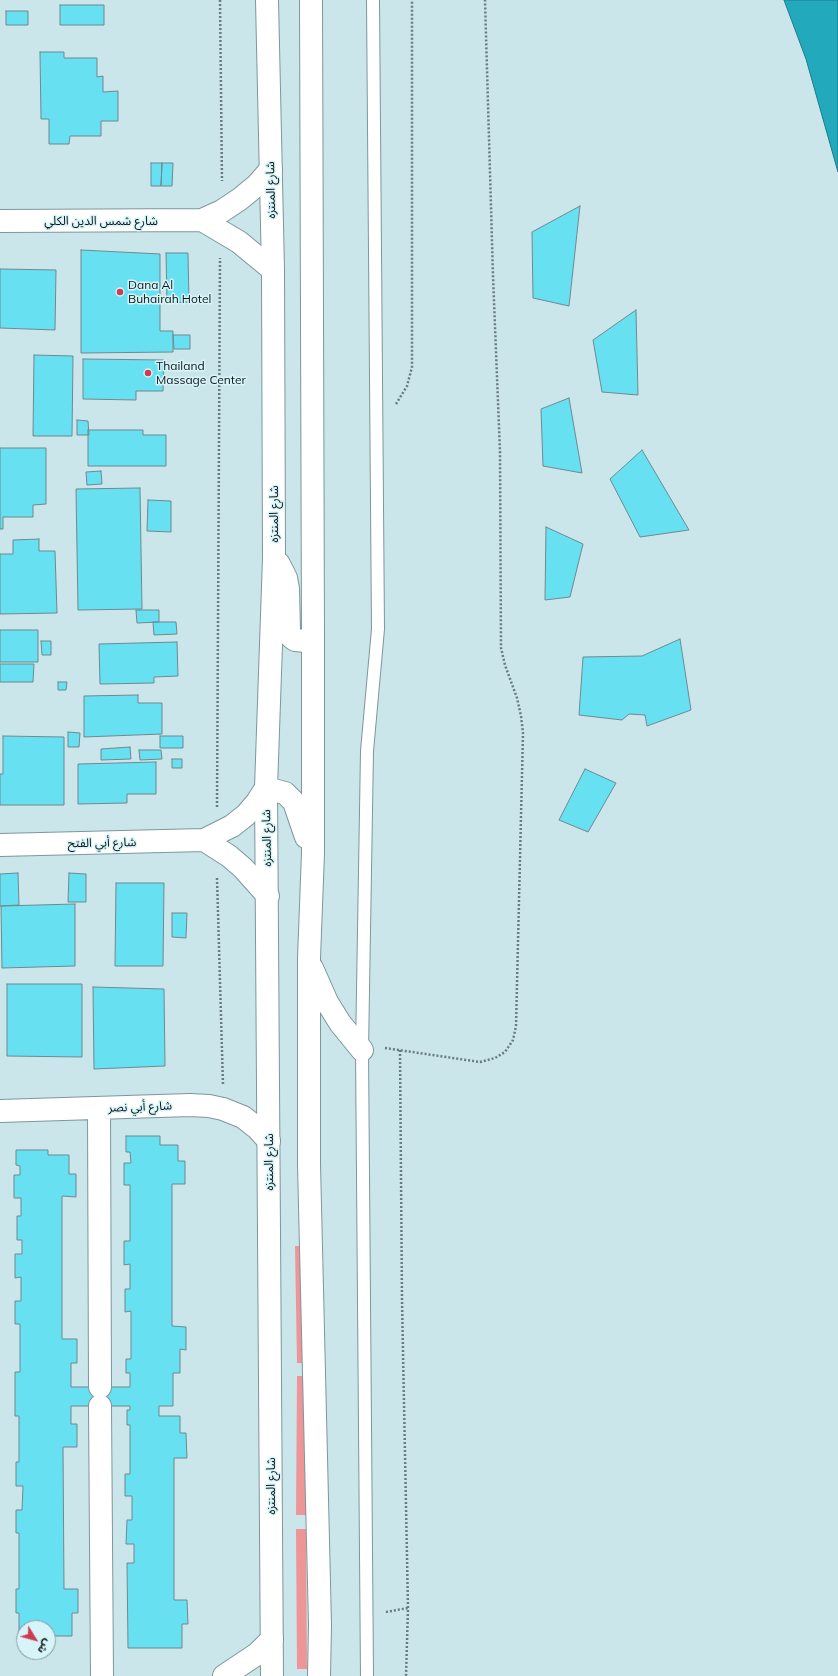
<!DOCTYPE html>
<meta charset="utf-8">
<style>
body{margin:0}
#map{position:relative;width:838px;height:1676px;overflow:hidden;background:#cae6eb;font-family:Mulish,"Noto Sans Arabic",sans-serif}
canvas{display:block}
.north{position:absolute;left:16px;top:1620px;width:40px;height:40px;box-sizing:border-box;background:#d7f4f9;border:1px solid #869c9f;border-radius:50%;rotate:127deg;font-size:11px;font-weight:700;line-height:16px;text-align:center;color:#0d1719}
.north::after{content:'';display:block;margin:auto;width:14px;height:18px;background:#cd3d4f;clip-path:polygon(50% 0,100% 100%,50% 72%,0 100%)}
</style>
<div id="map">
<canvas width="838" height="1676"></canvas>
<div class="north">ش</div>
</div>
<script>
const c = document.querySelector('canvas').getContext('2d');
c.lineJoin = 'round';
function fillPath(path, color) { c.fillStyle = color; c.fill(path, 'evenodd'); }
const toPath = rows => new Path2D(rows.map(r => 'M' + r).join(''));
function stroke(path, color, width, dash) { c.strokeStyle = color; c.lineWidth = width; c.lineCap = dash ? 'butt' : 'round'; c.setLineDash(dash || []); c.stroke(path); }
function write(font, color, halo, rows, align = 'center') {
  c.font = font + ' Mulish,"Noto Sans Arabic",sans-serif'; c.lineWidth = 3; c.setLineDash([]); c.textBaseline = 'middle'; c.strokeStyle = halo; c.fillStyle = color; for (const [text, x, y, turn = 0] of rows) {
    c.save(); c.translate(x, y); c.rotate((+turn || 0) * Math.PI / 180); c.textAlign = isNaN(turn) ? turn : align; if (halo) c.strokeText(text, 0, 0); c.fillText(text, 0, 0); c.restore();
  }
}
fillPath(toPath([
 [295,1246,302,1246,307,1363,297,1363],
 [297,1376,307,1376,306,1515,296,1515],
 [296,1529,306,1529,307,1669,297,1669]
]), '#ee9598');
const water = toPath([
 [784,0,838,0,838,172,806,59,784,0]
]);
fillPath(water, '#22a9bc');
stroke(water, '#1c7d8b', 1);
const building = toPath([
 [60,5,104,5,104,25,60,25,60,5],
 [6,11,28,11,28,25,6,25,6,11],
 [40,52,64,52,64,58,97,58,97,77,103,76,103,92,118,91,118,121,101,121,101,136,70,136,69,144,49,144,49,119,41,119,40,52],
 [151,163,162,163,161,186,151,186,151,163],
 [162,163,173,163,172,186,161,186,162,163],
 [580,206,569,306,533,298,532,232,580,206],
 [81,250,160,254,160,331,173,331,173,352,81,353,81,250],
 [166,253,188,253,189,302,167,303,166,253],
 [0,269,56,270,55,330,0,328,0,269],
 [636,310,638,395,602,392,593,340,636,310],
 [173,335,190,335,190,349,174,349,173,335],
 [34,355,73,356,72,436,33,436,34,355],
 [83,359,164,360,163,391,136,391,136,400,83,399,83,359],
 [569,398,582,473,543,466,541,409,569,398],
 [77,420,88,421,89,435,77,435,77,420],
 [88,430,143,430,143,435,166,435,166,466,88,466,88,430],
 [0,448,46,448,46,504,33,505,33,517,3,517,3,529,0,529,0,448],
 [642,450,689,530,640,537,610,479,642,450],
 [101,471,102,484,87,485,86,472,101,471],
 [140,488,142,609,78,610,76,489,140,488],
 [148,500,171,501,171,532,147,531,148,500],
 [546,527,583,544,570,597,545,600,546,527],
 [39,539,39,551,55,551,57,613,0,614,0,554,13,554,13,540,39,539],
 [136,610,159,610,159,622,137,623,136,610],
 [153,622,176,622,177,634,154,635,153,622],
 [0,630,38,630,38,662,0,662,0,630],
 [680,639,691,710,647,726,645,715,629,714,622,720,579,715,583,657,642,656,680,639],
 [41,641,51,641,51,655,42,655,41,641],
 [177,642,178,676,154,677,154,683,100,684,99,644,177,642],
 [0,664,34,664,33,682,0,682,0,664],
 [58,682,67,682,66,690,58,690,58,682],
 [138,695,138,703,162,703,162,734,84,737,84,696,138,695],
 [68,732,80,733,79,747,68,747,68,732],
 [3,736,64,737,64,805,0,805,0,774,3,774,3,736],
 [160,736,183,736,183,748,160,748,160,736],
 [130,747,131,759,101,760,101,749,130,747],
 [139,750,161,750,162,759,140,760,139,750],
 [172,759,182,759,182,768,172,768,172,759],
 [156,762,156,794,127,794,127,803,78,804,78,764,156,762],
 [585,769,616,783,588,832,559,820,585,769],
 [18,873,19,905,0,906,0,874,18,873],
 [69,873,86,874,86,902,68,902,69,873],
 [116,883,164,883,163,966,115,966,116,883],
 [75,904,75,966,2,968,1,906,75,904],
 [172,913,187,913,186,938,172,937,172,913],
 [7,984,82,984,82,1057,7,1056,7,984],
 [93,987,164,989,165,1066,94,1069,93,987],
 [126,1136,160,1136,160,1145,178,1145,178,1161,185,1161,185,1184,172,1184,172,1326,186,1327,186,1350,180,1349,180,1373,173,1373,173,1406,159,1406,159,1416,180,1416,180,1433,186,1433,187,1458,174,1458,174,1600,187,1600,188,1624,182,1624,182,1648,128,1648,127,1563,134,1563,134,1544,126,1544,127,1520,132,1520,132,1496,125,1496,125,1474,130,1474,130,1425,127,1425,127,1410,130,1410,130,1406,71,1406,71,1424,77,1424,77,1447,63,1447,64,1589,78,1589,78,1613,72,1613,72,1636,48,1636,48,1628,24,1628,24,1636,19,1636,19,1613,16,1613,16,1589,19,1589,19,1533,16,1533,16,1510,22,1510,23,1486,16,1486,16,1462,19,1462,19,1416,15,1416,15,1372,20,1372,20,1324,15,1324,15,1301,21,1301,21,1277,15,1278,15,1254,22,1254,22,1240,17,1240,17,1216,21,1216,21,1198,14,1198,14,1175,20,1175,20,1166,16,1165,16,1150,48,1150,48,1155,69,1155,69,1174,76,1174,76,1197,62,1196,62,1339,77,1339,77,1363,71,1363,71,1387,130,1387,130,1373,126,1373,126,1359,131,1359,131,1311,125,1312,125,1289,130,1289,130,1264,124,1265,124,1241,130,1241,130,1185,124,1185,124,1163,131,1163,130,1152,126,1152,126,1136]
]);
fillPath(building, '#67e0f2');
stroke(building, '#6f898e', 1);
const service = toPath([
 [367,1676,362,1050,367,751,378,629,373,0]
]);
const minor = toPath([
 [202,220,239,242,273,270],
 [0,221,202,220,222,211,240,199,257,185,271,169],
 [204,840,229,856,243,868,268,896],
 [0,845,204,840,232,826,246,815,257,802,266,788],
 [99,1108,100,1387],
 [0,1111,190,1105,209,1106,223,1109,243,1117,257,1128,269,1141],
 [100,1406,102,1676],
 [224,1676,257,1654,272,1639]
]);
const secondary = toPath([
 [267,0,273,270,274,558,266,788,272,1676],
 [311,0,313,634,313,853,309,958,309,1164,320,1625,319,1676],
 [279,564,286,578,288,589,289,631,291,637,295,640,306,641,313,634],
 [266,788,285,793,294,802,306,837],
 [312,968,327,1002,340,1023,362,1050]
]);
stroke(service, '#7d979c', 14);
stroke(minor, '#7d979c', 24);
stroke(secondary, '#7d979c', 24);
stroke(toPath([
 [220,0,222,181],
 [396,404,407,386,412,367,412,0],
 [217,807,220,258],
 [217,878,223,1085],
 [385,1048,480,1062,495,1058,505,1052,513,1040,516,1026,523,733,521,716,517,698,505,665,501,648,500,452,493,276,485,0],
 [400,1050,402,1300,408,1608,406,1676],
 [386,1612,408,1608]
]), '#687b7e', 2.5, [2, 2]);
stroke(service, '#fff', 12);
stroke(minor, '#fff', 22);
stroke(secondary, '#fff', 22);
for (const [x, y, r, color] of [
 [120,292,4,"#cd3d4f"],
 [148,373,4,"#cd3d4f"]
]) { const dot = new Path2D(); dot.arc(x, y, r, 0, 2 * Math.PI); c.fillStyle = color; c.fill(dot); stroke(dot, '#d7f4f9', 1.5); }
write('12px', '#0d1719', '#d7f4f9', [
 ["شارع المنتزه",271,190,-91],
 ["شارع شمس الدين الكلي",101,221],
 ["شارع المنتزه",274,514,-90],
 ["شارع المنتزه",267,838,-91],
 ["شارع أبي الفتح",102,843,-1],
 ["شارع أبي نصر",140,1107,-2],
 ["شارع المنتزه",269,1162,-90],
 ["شارع المنتزه",271,1486,-90]
]);
write('12px', '#0d1719', '#d7f4f9', [
 ["Dana Al",128,285],
 ["Buhairah Hotel",128,299],
 ["Thailand",156,366],
 ["Massage Center",156,380]
], 'left');
</script>
